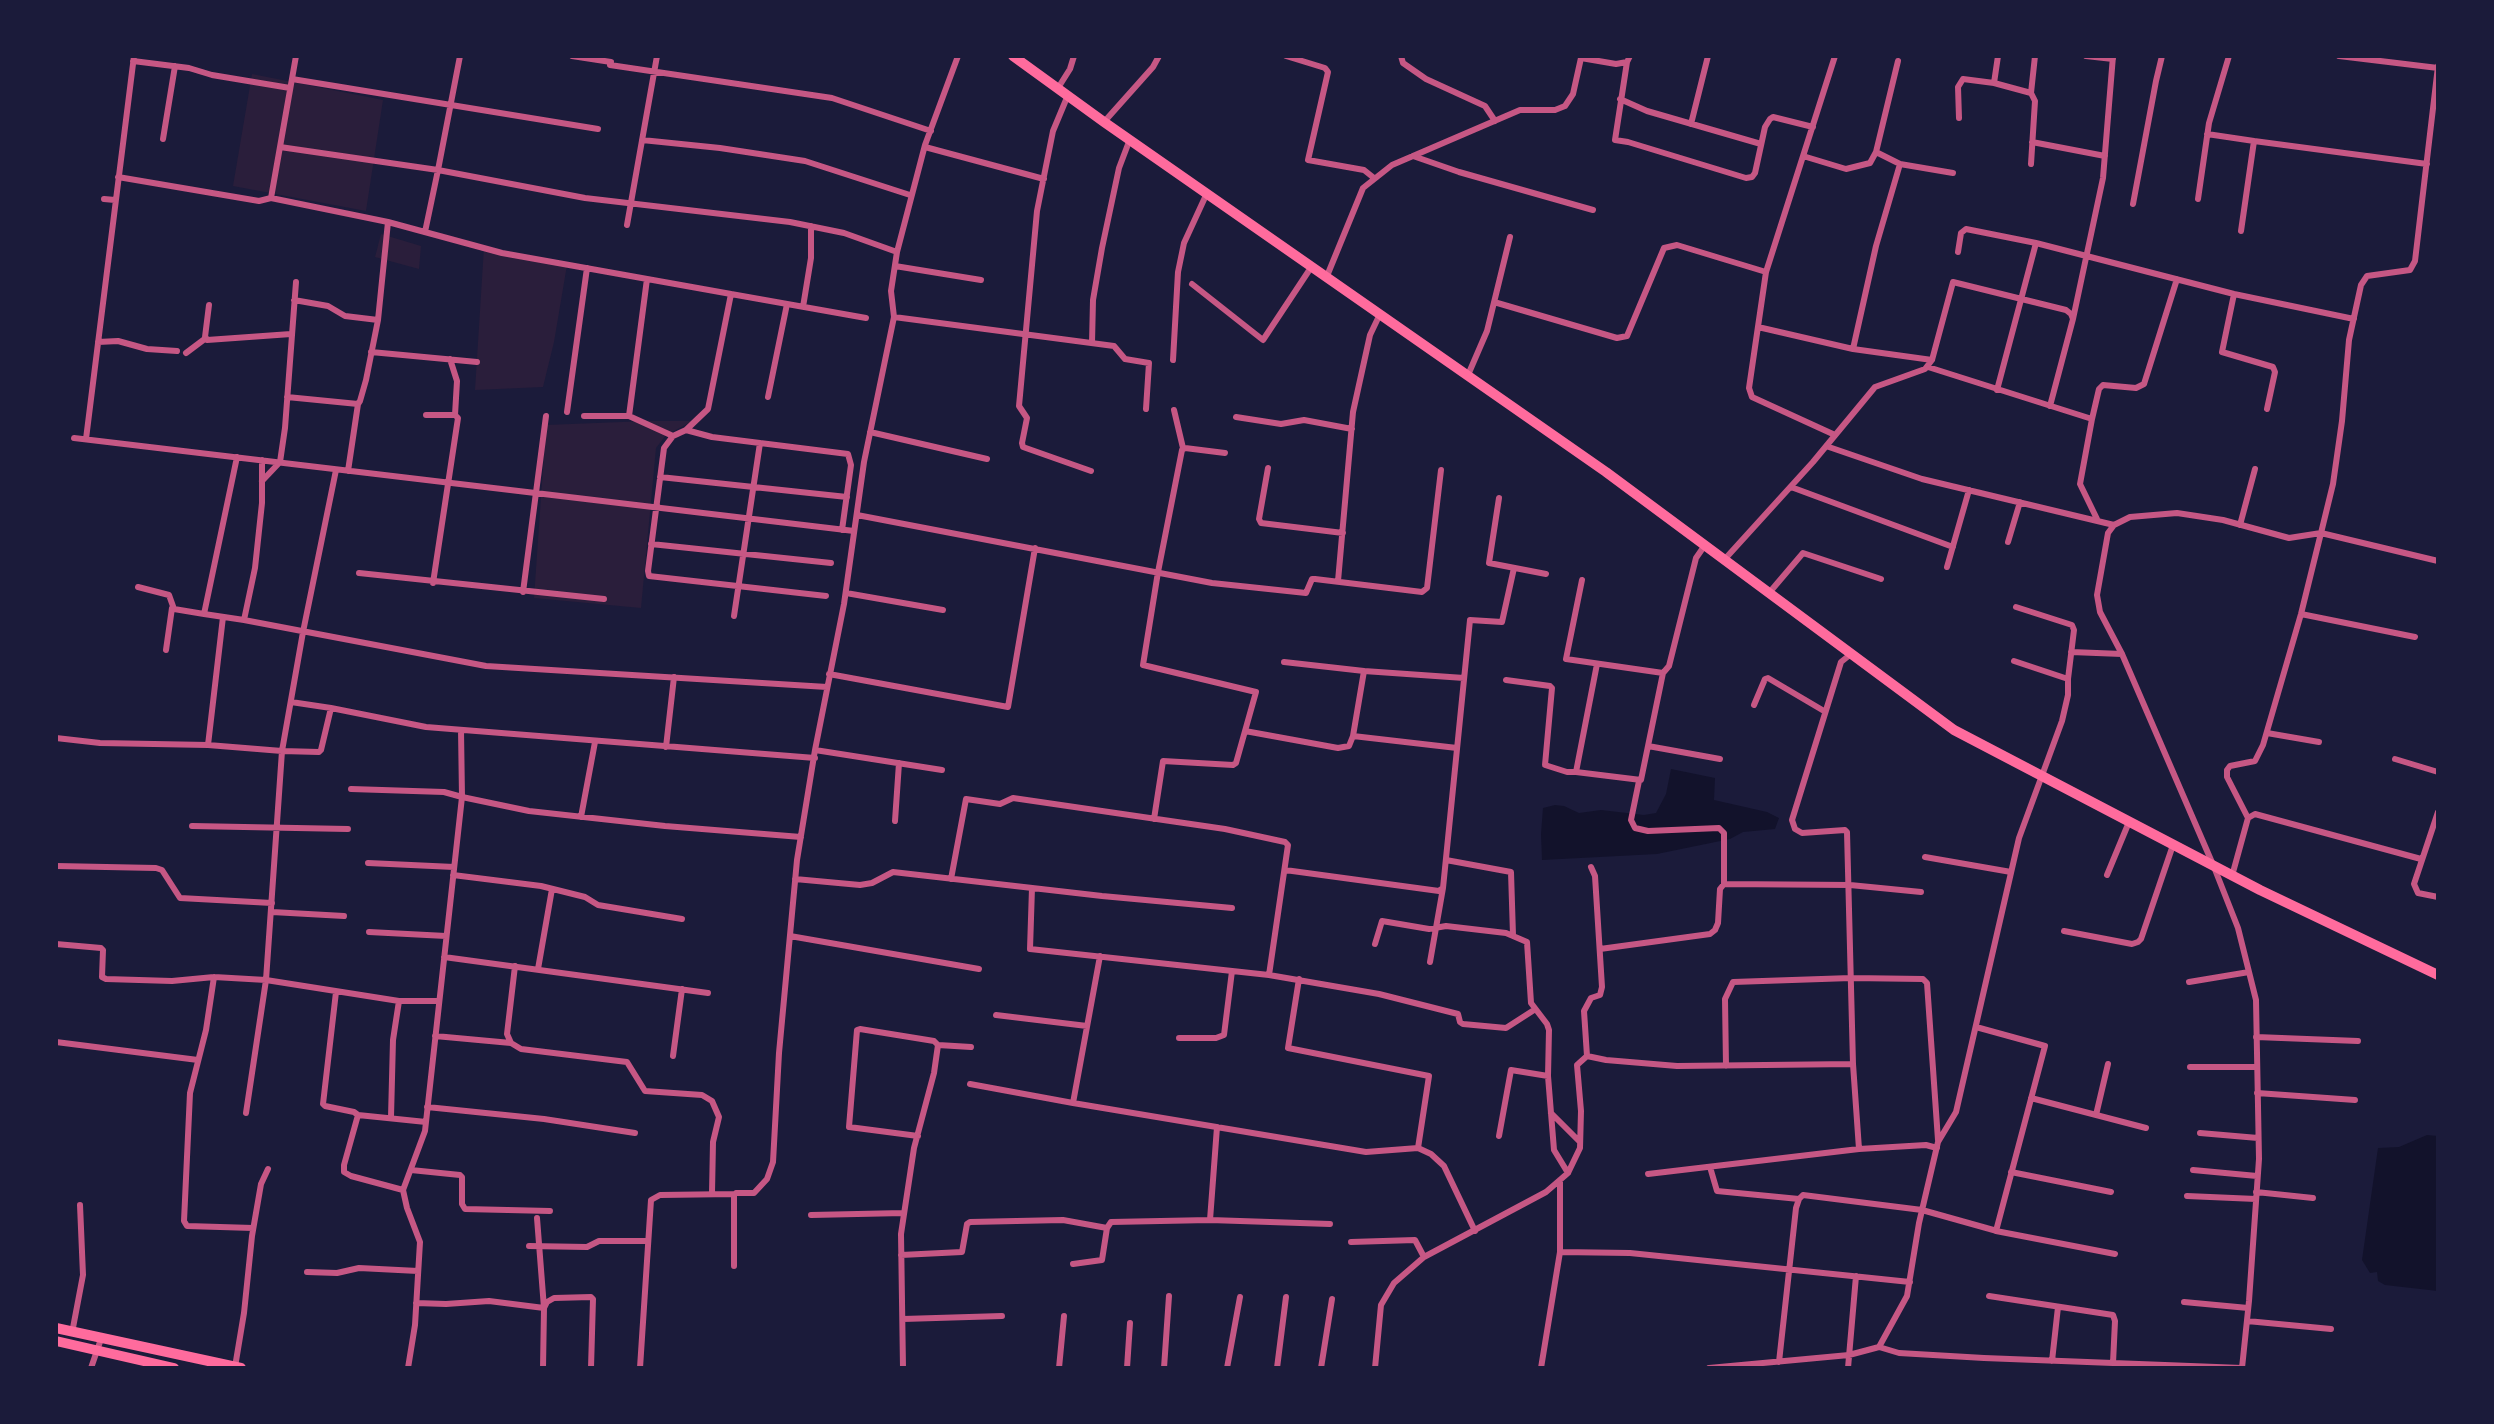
<!DOCTYPE html>
<style>
body{margin:0}
#map{position:relative;width:2494px;height:1424px;overflow:hidden;background:#1b1b3a;font-family:Commissioner,sans-serif}
canvas{display:block}
.frame{position:absolute;inset:0;border:58px solid #1b1b3a;pointer-events:none}
</style>
<div id="map">
<canvas width="2494" height="1424"></canvas>
<div class="frame"></div>
</div>
<script>
const c = document.querySelector('canvas').getContext('2d');
c.lineJoin = 'round';
function fillPath(path, color) { c.fillStyle = color; c.fill(path, 'evenodd'); }
const toPath = rows => new Path2D(rows.map(r => 'M' + r).join(''));
function stroke(path, color, width, dash) { c.strokeStyle = color; c.lineWidth = width; c.lineCap = dash ? 'butt' : 'round'; c.setLineDash(dash || []); c.stroke(path); }
fillPath(toPath([
 [252,74,383,100,366,211,233,186],
 [381,234,421,246,419,269,375,257],
 [484,247,567,265,554,342,543,387,475,390],
 [647,421,693,421,666,435,656,448,641,608,534,598,546,425]
]), '#2a1e3b');
fillPath(toPath([
 [1671,769,1715,778,1714,800,1767,812,1779,818,1775,829,1743,832,1730,839,1657,854,1542,860,1541,834,1543,808,1555,805,1564,806,1579,813,1601,810,1644,815,1656,813,1666,794],
 [2427,1135,2438,1136,2438,1291,2385,1285,2378,1281,2377,1272,2370,1273,2362,1260,2378,1148,2399,1147]
]), '#12122b');
stroke(toPath([
 [460,56,438,170,585,198,790,222,844,233,897,252],
 [572,56,611,62],
 [1286,56,1325,68,1328,72,1308,160,1364,170,1374,178],
 [1401,56,1403,63,1426,79,1485,106,1495,121],
 [1835,56,1766,272,1749,388,1752,397,1835,435],
 [2086,56,2113,59],
 [2339,56,2438,68],
 [133,61,189,68,212,75,290,88],
 [1627,62,1615,140,1628,142,1746,178,1752,177,1755,173,1765,127,1770,119,1773,117,1813,127],
 [610,65,832,98,931,131],
 [292,79,598,129],
 [1994,83,1998,56],
 [1058,88,1070,69,1074,56],
 [1068,95,1053,131,1037,211,1019,406,1027,418,1022,443,1023,447,1091,471],
 [1620,99,1647,111,1761,144],
 [1959,118,1958,87,1963,79,1994,83,2031,93],
 [1104,122,1153,67,1159,56],
 [1691,124,1708,56],
 [2207,134,2254,141],
 [163,139,175,66],
 [642,140,720,148,805,161,910,195],
 [2032,142,2105,156],
 [280,147,438,170,425,232],
 [925,147,1044,179],
 [1876,152,1900,164],
 [1413,156,1459,172,1593,210],
 [1803,156,1846,169,1870,163,1876,152,1898,61],
 [2031,164,2035,101,2031,93,2035,56],
 [1953,173,1900,164,1876,246,1853,349,1932,360,1953,282,2066,310,2071,314,2073,319,2050,406],
 [118,177,259,201,271,198,388,222,502,253,731,294],
 [271,198,296,56],
 [104,199,115,200],
 [2198,199,2209,123,2229,56],
 [2133,204,2156,81,2162,56],
 [627,225,657,56],
 [2241,231,2254,141,2427,164],
 [1958,252,1961,233,1966,229,2036,243,2234,294,2354,319],
 [895,266,981,280],
 [1327,276,1363,188,1392,165,1520,110,1555,110,1565,106,1573,94,1581,58,1616,64,1627,62,1630,56],
 [647,279,629,416,673,436],
 [1192,284,1263,340,1312,266],
 [2234,294,2222,352,2273,367,2275,372,2267,409],
 [1494,302,1617,338,1627,336,1664,248,1677,245,1766,272],
 [209,305,205,337,207,340,291,334],
 [803,307,811,258,811,226],
 [894,317,1114,346,1125,359,1149,363,1146,409],
 [2073,319,2103,178,2113,56],
 [378,320,388,222],
 [1758,327,1853,349],
 [98,342,118,341,147,349,177,351],
 [1092,343,1093,300,1102,248,1119,168,1130,139],
 [371,352,477,362],
 [186,353,206,338],
 [450,359,457,381,455,415],
 [1173,360,1178,272,1184,243,1207,193],
 [1928,367,2092,419,2080,484,2097,519],
 [1468,375,1487,331,1510,237],
 [1997,390,2036,243],
 [287,397,358,404,360,401,366,380,378,320,345,316,328,306,294,300],
 [768,397,787,304],
 [1174,410,1183,448],
 [567,412,587,268],
 [426,415,455,415,458,418,433,583],
 [584,416,629,416],
 [1236,417,1281,424,1304,420,1352,429],
 [2092,419,2099,389,2103,385,2136,388,2144,384,2177,279],
 [686,430,712,437,848,454,851,465,842,530],
 [870,432,987,459],
 [74,438,854,531],
 [86,439,134,56],
 [1826,446,1922,479,2114,525],
 [237,457,204,614,244,620],
 [262,460,262,503,255,568,244,620,486,666,827,687],
 [1268,468,1259,519,1261,523,1343,533],
 [348,471,358,404],
 [660,477,847,497],
 [262,481,280,462,285,428,296,282],
 [1791,487,1953,547],
 [1499,498,1489,563,1546,574],
 [857,515,1212,583,1306,593,1312,579,1315,579,1422,592,1427,588,1441,470],
 [2240,525,2255,469],
 [2008,542,2020,502],
 [651,544,831,563],
 [1724,560,1813,462,1875,387,1925,369,1932,360],
 [1947,567,1969,490],
 [359,573,604,599],
 [1582,580,1566,659,1663,673,1669,666,1696,558,1705,545],
 [1338,581,1353,412,1370,335,1380,314],
 [138,587,169,595,174,609,204,614],
 [523,592,546,416],
 [846,593,943,610],
 [1769,593,1803,553,1881,579],
 [826,596,649,576,648,571,664,448,673,436,686,430,708,409,731,294,866,318],
 [2016,607,2072,625,2074,630,2068,679],
 [2301,614,2415,637],
 [734,616,760,443],
 [166,650,172,608],
 [2071,652,2122,654],
 [1284,662,1364,671,1464,678],
 [829,674,1008,707,1035,548],
 [1506,680,1550,686,1552,688,1545,765,1567,772,1576,772,1597,664],
 [291,702,331,708],
 [1754,705,1765,679,1768,678,1824,711],
 [461,730,462,797,529,811,665,826,801,837],
 [1245,731,1338,748,1349,746,1353,736,1364,671],
 [2267,733,2319,742],
 [1353,736,1457,748],
 [56,738,100,743,208,745,282,751,303,632,336,470],
 [208,745,223,617],
 [1648,746,1720,759],
 [666,747,674,677],
 [815,750,942,770],
 [2395,759,2438,772],
 [1576,772,1641,780,1663,673],
 [1639,781,1631,820,1635,828,1648,831,1719,828,1724,833,1724,884],
 [351,789,444,792,462,797,425,1131,403,1190,407,1208,420,1242,415,1325,408,1368],
 [2438,812,2414,884,2418,893,2438,897],
 [581,817,595,742],
 [2248,818,2227,777,2227,770,2230,766,2255,761,2263,745,2301,614,2321,533,2438,561],
 [1154,819,1163,761,1233,765,1236,763,1256,692,1143,665,1158,572,1182,450,1185,448,1225,453],
 [895,821,899,763],
 [192,826,348,829],
 [1925,857,2011,872],
 [1446,860,1511,872,1513,935],
 [368,863,454,867],
 [56,866,156,868,162,870,180,898,272,903],
 [1285,870,1439,891,1443,888,1470,620,1502,622,1514,568],
 [453,875,541,886,585,897,598,905,682,919],
 [2107,875,2129,822],
 [2232,876,2248,818,2255,814,2421,859],
 [795,879,860,885,872,883,893,872,1102,896,1232,908],
 [951,879,966,799,1000,804,1013,798,1225,829,1285,842,1288,845,1269,975,1030,949,1032,888],
 [272,912,344,916],
 [2064,931,2132,944,2138,942,2141,939,2173,845],
 [369,932,446,936],
 [790,936,979,969],
 [56,944,101,948,103,950,102,977,106,979,172,981,214,977,266,980,282,751,319,752,321,750,331,708,426,727,815,758],
 [1375,944,1382,921,1429,929,1446,926,1506,933,1527,942,1531,1003,1547,1024,1549,1030,1548,1076,1554,1150,1568,1173],
 [1600,949,1710,934,1715,930,1718,923,1720,889,1724,884,1850,885,1921,892],
 [444,957,708,993],
 [1430,962,1443,888],
 [515,966,507,1034,511,1043,521,1049,627,1062,645,1091,702,1095,712,1101,719,1117,713,1142,712,1193],
 [538,969,552,889],
 [1269,975,1379,994,1458,1014,1460,1022,1463,1024,1506,1028,1534,1010],
 [214,977,206,1030,190,1093,184,1221,187,1226,253,1228],
 [1299,979,1288,1048,1429,1076,1418,1148],
 [2189,982,2249,972],
 [336,992,323,1104,325,1106,354,1112,358,1115],
 [996,1015,1087,1026],
 [1976,1027,2045,1046,1996,1231,2115,1254],
 [435,1036,511,1043],
 [2256,1037,2358,1041],
 [1179,1038,1216,1038,1224,1035,1232,971],
 [56,1042,198,1060],
 [673,1056,682,989],
 [1587,1056,1584,1011,1591,998,1600,995,1602,987,1595,876,1591,867],
 [1853,1064,1859,1149],
 [1726,1066,1725,999,1733,982,1851,978,1923,979,1927,983,1938,1140],
 [2190,1067,2257,1067],
 [970,1084,1073,1103,1100,956],
 [2257,1093,2355,1100],
 [2031,1098,2146,1128],
 [1073,1103,1366,1152,1418,1148,1431,1154,1444,1166,1475,1231],
 [427,1107,544,1119,635,1133],
 [246,1113,266,980,399,1001,439,1001],
 [1551,1113,1580,1142],
 [2096,1115,2108,1064],
 [391,1117,393,1040,399,1001],
 [2200,1133,2258,1138],
 [918,1136,849,1127,857,1030,860,1029,934,1041,938,1045],
 [1499,1136,1511,1070,1548,1076],
 [1710,1167,1717,1191,1799,1199],
 [411,1170,460,1175,462,1177,462,1204,465,1209,550,1211],
 [2193,1170,2257,1176],
 [2011,1172,2111,1192],
 [1648,1174,1859,1149,1926,1145,1937,1148],
 [403,1190,351,1176,344,1172,344,1165,358,1115,426,1122],
 [2256,1192,2313,1198],
 [2187,1196,2256,1199],
 [811,1215,904,1213],
 [1210,1220,1217,1127],
 [1351,1242,1415,1240,1424,1257],
 [529,1246,587,1247,599,1241,648,1241],
 [1560,1252,1630,1253,1910,1282],
 [901,1255,962,1252,967,1224,970,1222,1063,1220,1107,1228],
 [1073,1264,1102,1260,1107,1228,1111,1222,1210,1220,1330,1224],
 [734,1266,734,1195,736,1193,754,1193,767,1179,773,1162,779,1053,797,860,815,750,844,604,864,462,894,317,891,291,897,252,925,145,958,56],
 [307,1272,337,1273,359,1268,418,1271],
 [1989,1296,2113,1315,2115,1321,2113,1363],
 [2184,1302,2248,1308],
 [416,1303,446,1304,489,1301,544,1308,537,1218],
 [903,1319,1002,1316],
 [2247,1321,2331,1329],
 [72,1333,83,1275,80,1205],
 [1879,1347,1899,1353,1984,1358,2242,1368],
 [2052,1361,2058,1307],
 [1779,1362,1796,1208,1799,1199,1803,1195,1922,1210,1997,1231],
 [235,1367,244,1313,252,1236,261,1184,268,1169],
 [91,1368,101,1339],
 [543,1368,544,1308,547,1302,554,1298,591,1297,593,1299,591,1368],
 [640,1368,651,1200,660,1195,734,1194],
 [903,1368,901,1234,914,1148,934,1073,938,1045,971,1047],
 [1059,1368,1064,1316],
 [1127,1368,1130,1323],
 [1164,1368,1169,1296],
 [1227,1368,1240,1297],
 [1277,1368,1286,1297],
 [1321,1368,1332,1299],
 [1375,1368,1381,1305,1394,1283,1424,1257,1546,1192,1568,1173,1580,1148,1581,1111,1577,1065,1587,1056,1606,1060,1677,1066,1853,1064,1847,832,1845,830,1802,833,1795,829,1792,820,1841,662,1851,654],
 [1541,1368,1560,1252,1560,1180],
 [1709,1368,1849,1355,1879,1347,1907,1296,1919,1223,1938,1142,1956,1112,2019,838,2062,721,2068,695,2068,679,2014,661],
 [1848,1368,1856,1276],
 [2242,1368,2249,1301,2259,1159,2256,1000,2238,928,2214,867,2122,654,2100,612,2097,595,2108,533,2114,525,2130,517,2177,513,2223,520,2289,538,2321,533,2333,484,2342,421,2349,340,2361,285,2367,276,2410,270,2415,261,2438,66]
]), '#c65784', 6);
stroke(toPath([
 [1013,56,1104,122,1606,472,1954,730,2260,890,2438,975]
]), '#ff6b9d', 10);
stroke(toPath([
 [56,1328,241,1368],
 [56,1341,174,1368]
]), '#ff6b9d', 10);
</script>
